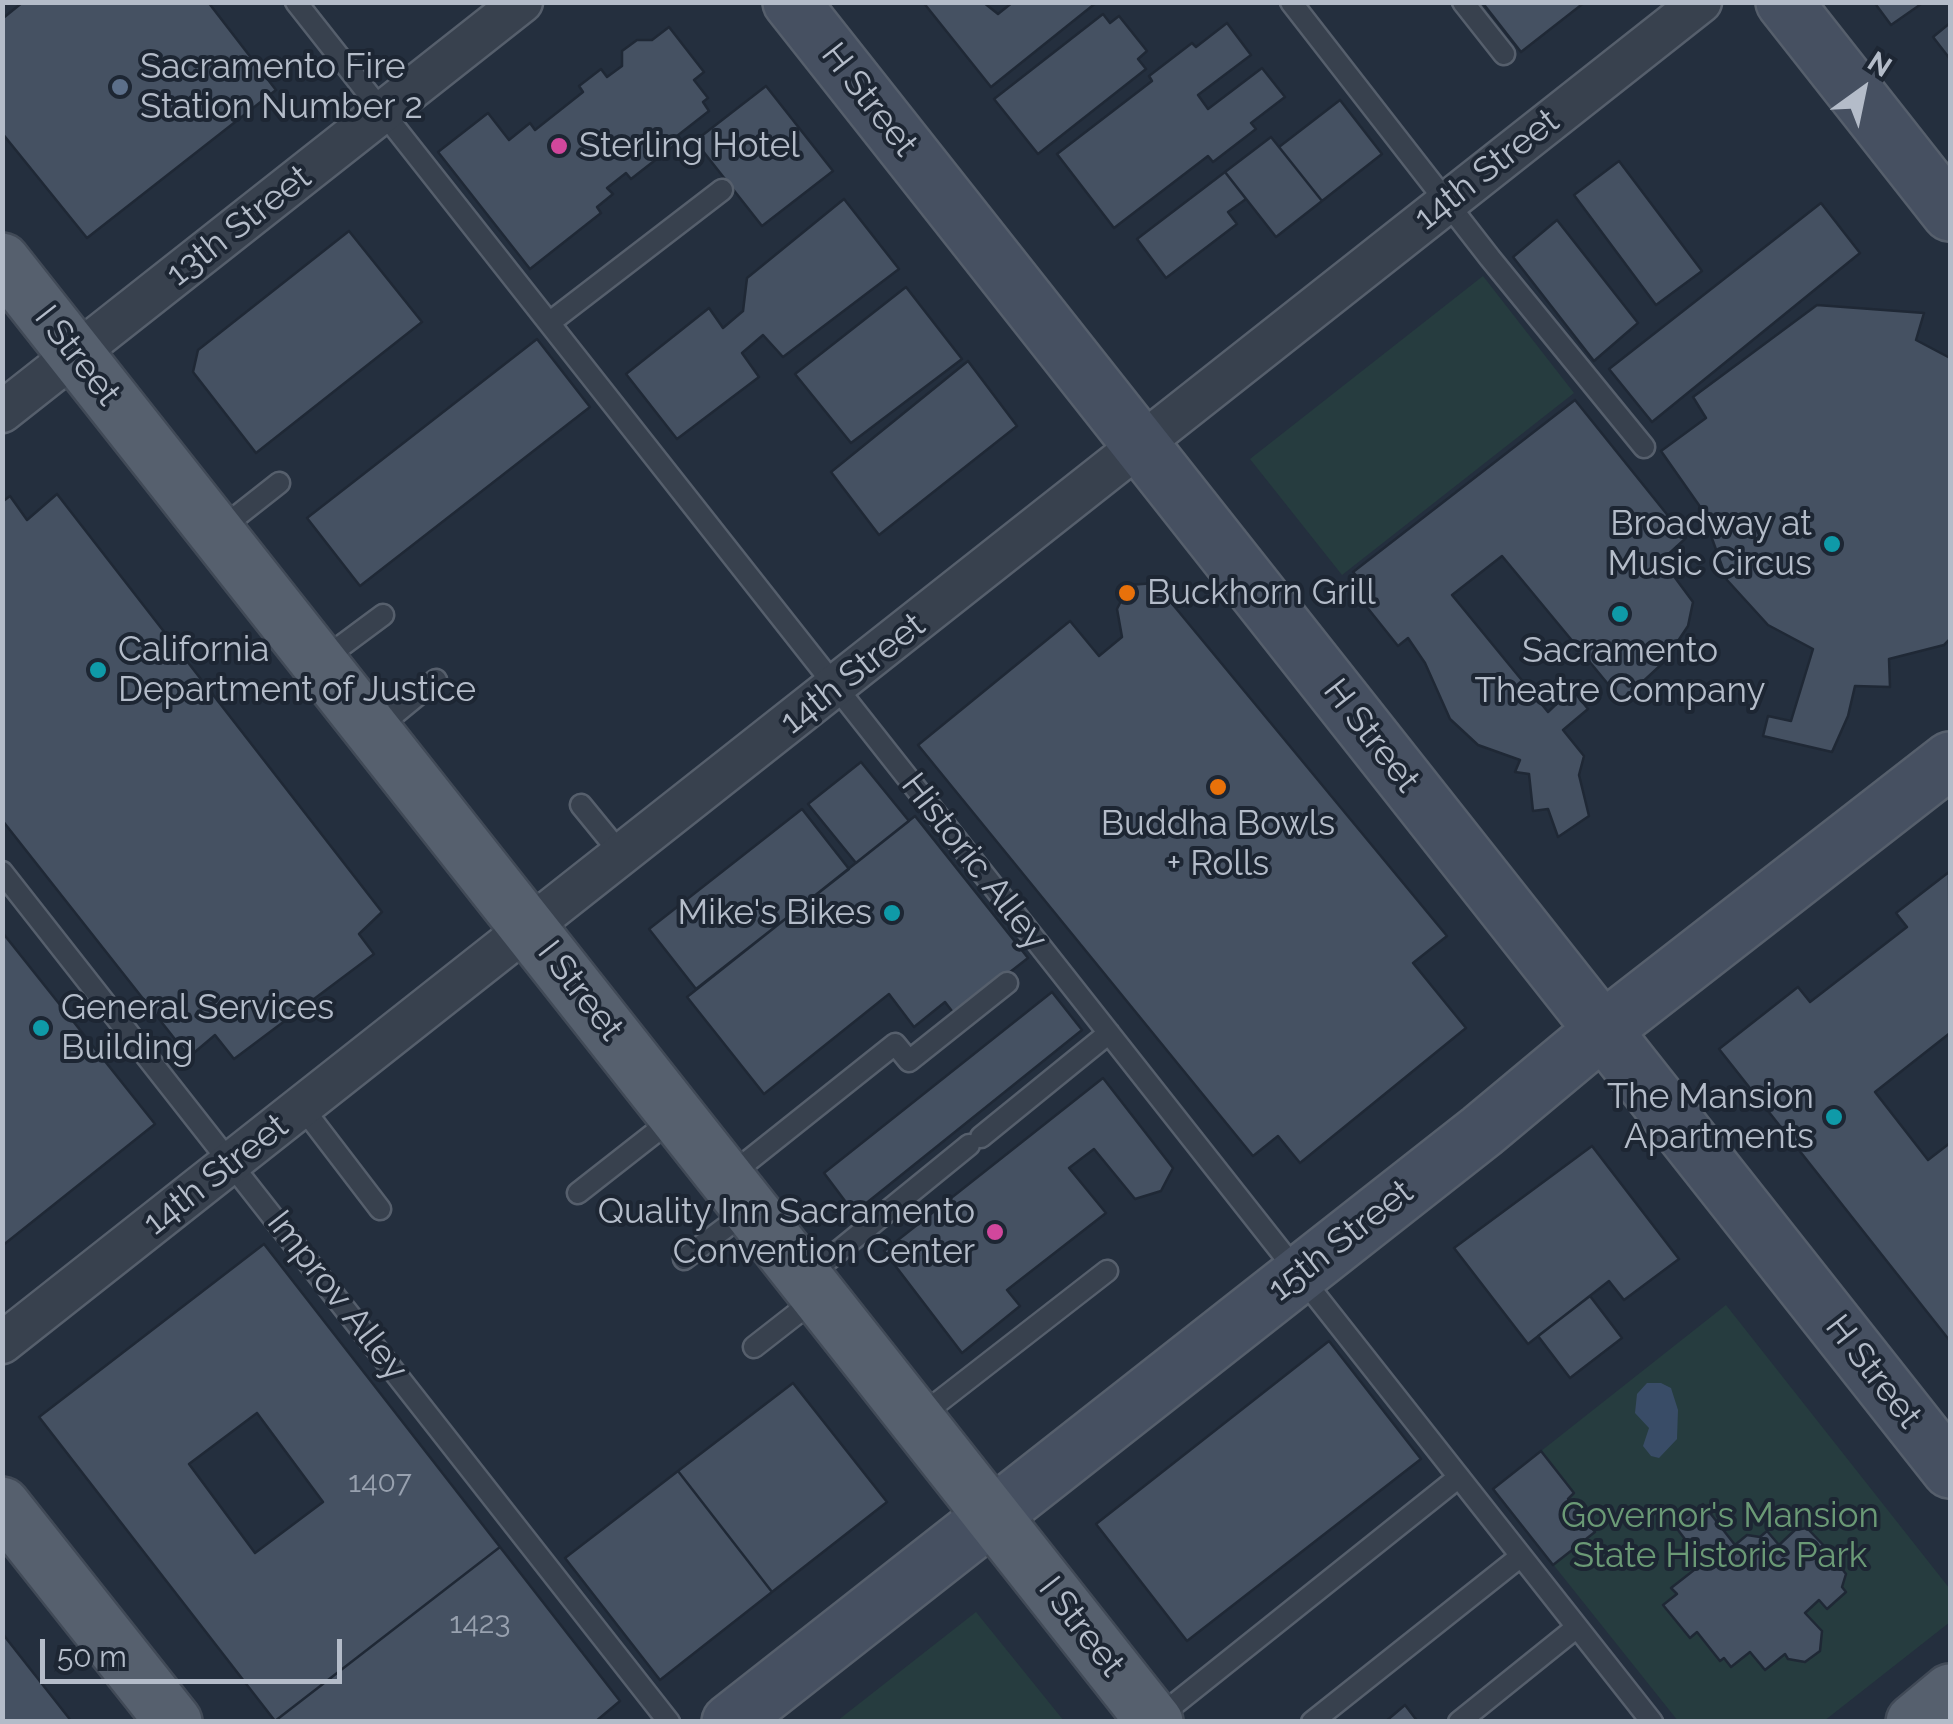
<!DOCTYPE html>
<style>
body{margin:0}
#map{position:relative;width:1953px;height:1724px;overflow:hidden;background:#242f3e;font-family:Raleway,sans-serif}
canvas{display:block}
.frame{position:absolute;inset:0;border:5px solid #b4bcc9;pointer-events:none}
.north{position:absolute;left:1813px;top:40px;width:100px;height:100px;-webkit-text-stroke:8px #1d2633;paint-order:stroke;rotate:33deg;font-size:28px;font-weight:700;line-height:40px;text-align:center;color:#b4bcc9}
.north::after{content:'';display:block;margin:auto;width:35px;height:45px;background:#b4bcc9;clip-path:polygon(50% 0,100% 100%,50% 72%,0 100%)}
.scale{position:absolute;left:40px;top:1639px;width:302px;height:45px;box-sizing:border-box;border:5px solid #b4bcc9;border-top:0;padding-left:12px;font-size:30px;line-height:35px;white-space:nowrap;color:#b4bcc9;-webkit-text-stroke:8px #1d2633;paint-order:stroke}
</style>
<div id="map">
<canvas width="1953" height="1724"></canvas>
<div class="frame"></div>
<div class="north">N</div>
<div class="scale">50 m</div>
</div>
<script>
const c = document.querySelector('canvas').getContext('2d');
c.lineJoin = 'round';
function fillPath(path, color) { c.fillStyle = color; c.fill(path, 'evenodd'); }
const toPath = rows => new Path2D(rows.map(r => 'M' + r).join(''));
function stroke(path, color, width, dash) { c.strokeStyle = color; c.lineWidth = width; c.lineCap = dash ? 'butt' : 'round'; c.setLineDash(dash || []); c.stroke(path); }
function write(font, color, halo, rows, align = 'center') {
  c.font = font + ' Raleway,sans-serif'; c.lineWidth = 8; c.setLineDash([]); c.textBaseline = 'middle'; c.strokeStyle = halo; c.fillStyle = color; for (const [text, x, y, turn = 0] of rows) {
    c.save(); c.translate(x, y); c.rotate((+turn || 0) * Math.PI / 180); c.textAlign = isNaN(turn) ? turn : align; if (halo) c.strokeText(text, 0, 0); c.fillText(text, 0, 0); c.restore();
  }
}
fillPath(toPath([
 [1483,276,1574,393,1342,575,1250,459],
 [1726,1305,1950,1589,1950,1622,1824,1721,1678,1721,1493,1489],
 [976,1612,1064,1721,837,1721]
]), '#263c3f');
fillPath(toPath([
 [1647,1383,1661,1383,1671,1388,1678,1410,1677,1439,1659,1458,1651,1456,1643,1446,1649,1428,1635,1413,1637,1394]
]), '#394c67');
const building = toPath([
 [23,2,208,2,276,90,87,238,2,133,2,19,23,2],
 [923,2,983,2,998,14,1013,2,1097,2,991,87,923,2],
 [1482,2,1585,2,1521,52,1482,2],
 [1874,2,1924,2,1891,25,1874,2],
 [1103,14,1110,23,1119,16,1147,51,1138,59,1146,69,1038,154,994,99,1103,14],
 [1227,23,1251,55,1198,95,1208,109,1262,68,1285,97,1251,123,1256,129,1213,162,1208,156,1114,228,1057,154,1152,81,1149,76,1192,43,1196,47,1227,23],
 [1950,23,1950,59,1933,37,1950,23],
 [669,27,704,72,694,80,708,98,703,102,709,111,677,136,681,140,631,179,626,173,607,188,613,194,597,207,601,213,530,269,438,152,488,113,509,140,530,123,535,130,583,92,579,86,601,69,607,77,622,66,622,51,637,40,652,40,669,27],
 [766,86,833,171,762,226,695,141,766,86],
 [1340,100,1382,154,1322,201,1279,147,1340,100],
 [1271,137,1322,201,1276,237,1225,172,1271,137],
 [1619,161,1702,271,1656,305,1574,195,1619,161],
 [1225,172,1246,199,1228,212,1237,224,1166,278,1137,239,1225,172],
 [844,199,899,269,783,357,763,335,742,353,759,377,677,439,626,374,709,308,723,328,743,311,747,278,844,199],
 [1821,203,1860,253,1652,422,1609,369,1821,203],
 [1557,220,1638,323,1594,361,1513,257,1557,220],
 [349,231,422,322,256,453,193,372,198,350,349,231],
 [906,287,962,359,851,443,795,374,906,287],
 [1817,305,1924,313,1916,340,1950,358,1950,639,1944,645,1889,659,1890,687,1855,686,1848,716,1832,752,1763,736,1768,716,1791,721,1813,649,1768,625,1727,580,1701,508,1661,451,1706,418,1693,397,1817,305],
 [537,339,590,407,360,586,307,518,537,339],
 [968,361,1017,426,879,535,831,472,968,361],
 [1575,400,1686,538,1662,560,1693,602,1688,626,1664,662,1622,701,1502,556,1452,595,1548,712,1572,689,1588,709,1563,730,1584,756,1579,775,1589,816,1558,837,1548,809,1533,811,1529,774,1515,772,1520,760,1478,745,1450,719,1425,663,1408,638,1398,646,1358,596,1368,588,1353,572,1575,400],
 [57,494,382,912,359,934,374,954,234,1059,215,1035,189,1057,2,820,2,502,10,496,27,520,57,494],
 [1155,583,1447,936,1413,963,1466,1028,1300,1163,1278,1136,1253,1156,918,745,1070,621,1099,656,1122,637,1117,609,1129,585,1155,583],
 [861,762,909,821,856,863,808,804,861,762],
 [802,809,849,869,696,989,649,929,802,809],
 [915,816,1028,958,955,1015,945,1002,914,1027,889,994,764,1094,687,997,915,816],
 [1949,872,1950,1033,1875,1092,1928,1160,1950,1143,1950,1341,1719,1049,1798,987,1810,1002,1907,927,1896,913,1949,872],
 [2,932,155,1124,2,1246,2,932],
 [1052,992,1082,1030,854,1213,824,1173,1052,992],
 [1103,1078,1173,1168,1161,1191,1135,1199,1094,1149,1069,1168,1106,1213,1007,1290,1020,1306,962,1353,884,1251,1103,1078],
 [1592,1146,1679,1259,1624,1300,1609,1281,1528,1344,1454,1248,1592,1146],
 [264,1244,500,1547,275,1721,39,1417,264,1244],
 [257,1413,323,1502,255,1553,189,1464,257,1413],
 [1590,1296,1622,1338,1570,1378,1538,1336,1590,1296],
 [1329,1341,1421,1459,1187,1641,1096,1524,1329,1341],
 [793,1383,887,1502,772,1592,678,1471,793,1383],
 [1541,1451,1574,1493,1568,1499,1595,1532,1553,1565,1493,1489,1541,1451],
 [678,1471,772,1592,660,1680,565,1558,678,1471],
 [1703,1504,1735,1545,1747,1535,1760,1537,1767,1531,1779,1545,1795,1530,1807,1528,1831,1553,1826,1560,1840,1566,1846,1574,1842,1587,1846,1592,1827,1609,1819,1600,1805,1613,1822,1631,1820,1651,1805,1662,1788,1659,1785,1654,1765,1670,1750,1652,1731,1667,1724,1658,1720,1661,1697,1632,1690,1638,1663,1605,1677,1594,1671,1588,1703,1563,1675,1526,1703,1504],
 [500,1547,620,1701,595,1722,275,1721,500,1547],
 [2,1633,72,1722,2,1722,2,1633],
 [1405,1705,1418,1722,1385,1722,1405,1705]
]);
fillPath(building, '#455162');
stroke(building, '#1f2835', 2.5);
const service = toPath([
 [296,2,1652,1722],
 [1291,2,1490,258,1644,447],
 [1463,2,1504,54],
 [549,323,722,190],
 [218,531,279,483],
 [321,661,383,615],
 [375,730,436,680],
 [581,805,621,854],
 [2,872,669,1722],
 [302,1107,380,1209],
 [981,1137,1109,1033],
 [728,1177,895,1044,909,1061,1007,983],
 [578,1193,675,1117],
 [684,1259,750,1209],
 [808,1276,969,1145],
 [754,1347,818,1297],
 [918,1418,1107,1271],
 [1156,1719,1459,1477],
 [1312,1722,1521,1556],
 [1459,1722,1577,1627]
]);
const minor = toPath([
 [2,412,522,2],
 [2,1343,1701,2]
]);
const secondary = toPath([
 [791,2,1950,1470],
 [1784,2,1950,213],
 [730,1722,1482,1131,1603,1030,1950,760]
]);
const primary = toPath([
 [2,261,1155,1722],
 [2,1505,174,1722],
 [1914,1722,1950,1692]
]);
stroke(service, '#565f6c', 25);
stroke(minor, '#565f6c', 45);
stroke(secondary, '#565f6c', 60);
stroke(primary, '#414a57', 60);
stroke(service, '#38414e', 20);
stroke(minor, '#38414e', 40);
stroke(secondary, '#465061', 55);
stroke(primary, '#56606e', 55);
for (const [x, y, r, color] of [
 [120,87,10,"#5c6f8a"],
 [559,146,10,"#d1479c"],
 [1832,544,10,"#0f9aa8"],
 [1127,593,10,"#e8710a"],
 [1620,614,10,"#0f9aa8"],
 [98,670,10,"#0f9aa8"],
 [1218,787,10,"#e8710a"],
 [892,913,10,"#0f9aa8"],
 [41,1028,10,"#0f9aa8"],
 [1834,1117,10,"#0f9aa8"],
 [995,1232,10,"#d1479c"]
]) { const dot = new Path2D(); dot.arc(x, y, r, 0, 2 * Math.PI); c.fillStyle = color; c.fill(dot); stroke(dot, '#1d2633', 4); }
write('30px', '#98a1af', null, [
 ["1407",380,1483],
 ["1423",480,1624]
]);
write('35px', '#b4bcc9', '#1d2633', [
 ["Sacramento Fire",140,67],
 ["Station Number 2",140,107],
 ["Sterling Hotel",579,146],
 ["Broadway at",1812,524,"right"],
 ["Music Circus",1812,564,"right"],
 ["Buckhorn Grill",1147,593],
 ["California",118,650],
 ["Department of Justice",118,690],
 ["Sacramento",1620,651,"center"],
 ["Theatre Company",1620,691,"center"],
 ["Buddha Bowls",1218,824,"center"],
 ["+ Rolls",1218,864,"center"],
 ["Mike's Bikes",872,913,"right"],
 ["General Services",61,1008],
 ["Building",61,1048],
 ["The Mansion",1814,1097,"right"],
 ["Apartments",1814,1137,"right"],
 ["Quality Inn Sacramento",975,1212,"right"],
 ["Convention Center",975,1252,"right"]
], 'left');
write('35px', '#b4bcc9', '#1d2633', [
 ["H Street",869,100,52],
 ["14th Street",1487,170,-38],
 ["13th Street",239,226,-38],
 ["I Street",77,356,52],
 ["14th Street",853,674,-38],
 ["H Street",1371,736,52],
 ["Historic Alley",974,862,52],
 ["I Street",580,991,52],
 ["14th Street",216,1175,-38],
 ["15th Street",1341,1241,-38],
 ["Improv Alley",337,1296,52],
 ["H Street",1873,1372,52],
 ["I Street",1081,1627,52]
]);
write('35px', '#6b9a76', '#1d2633', [
 ["Governor's Mansion",1720,1516],
 ["State Historic Park",1720,1556]
]);
</script>
